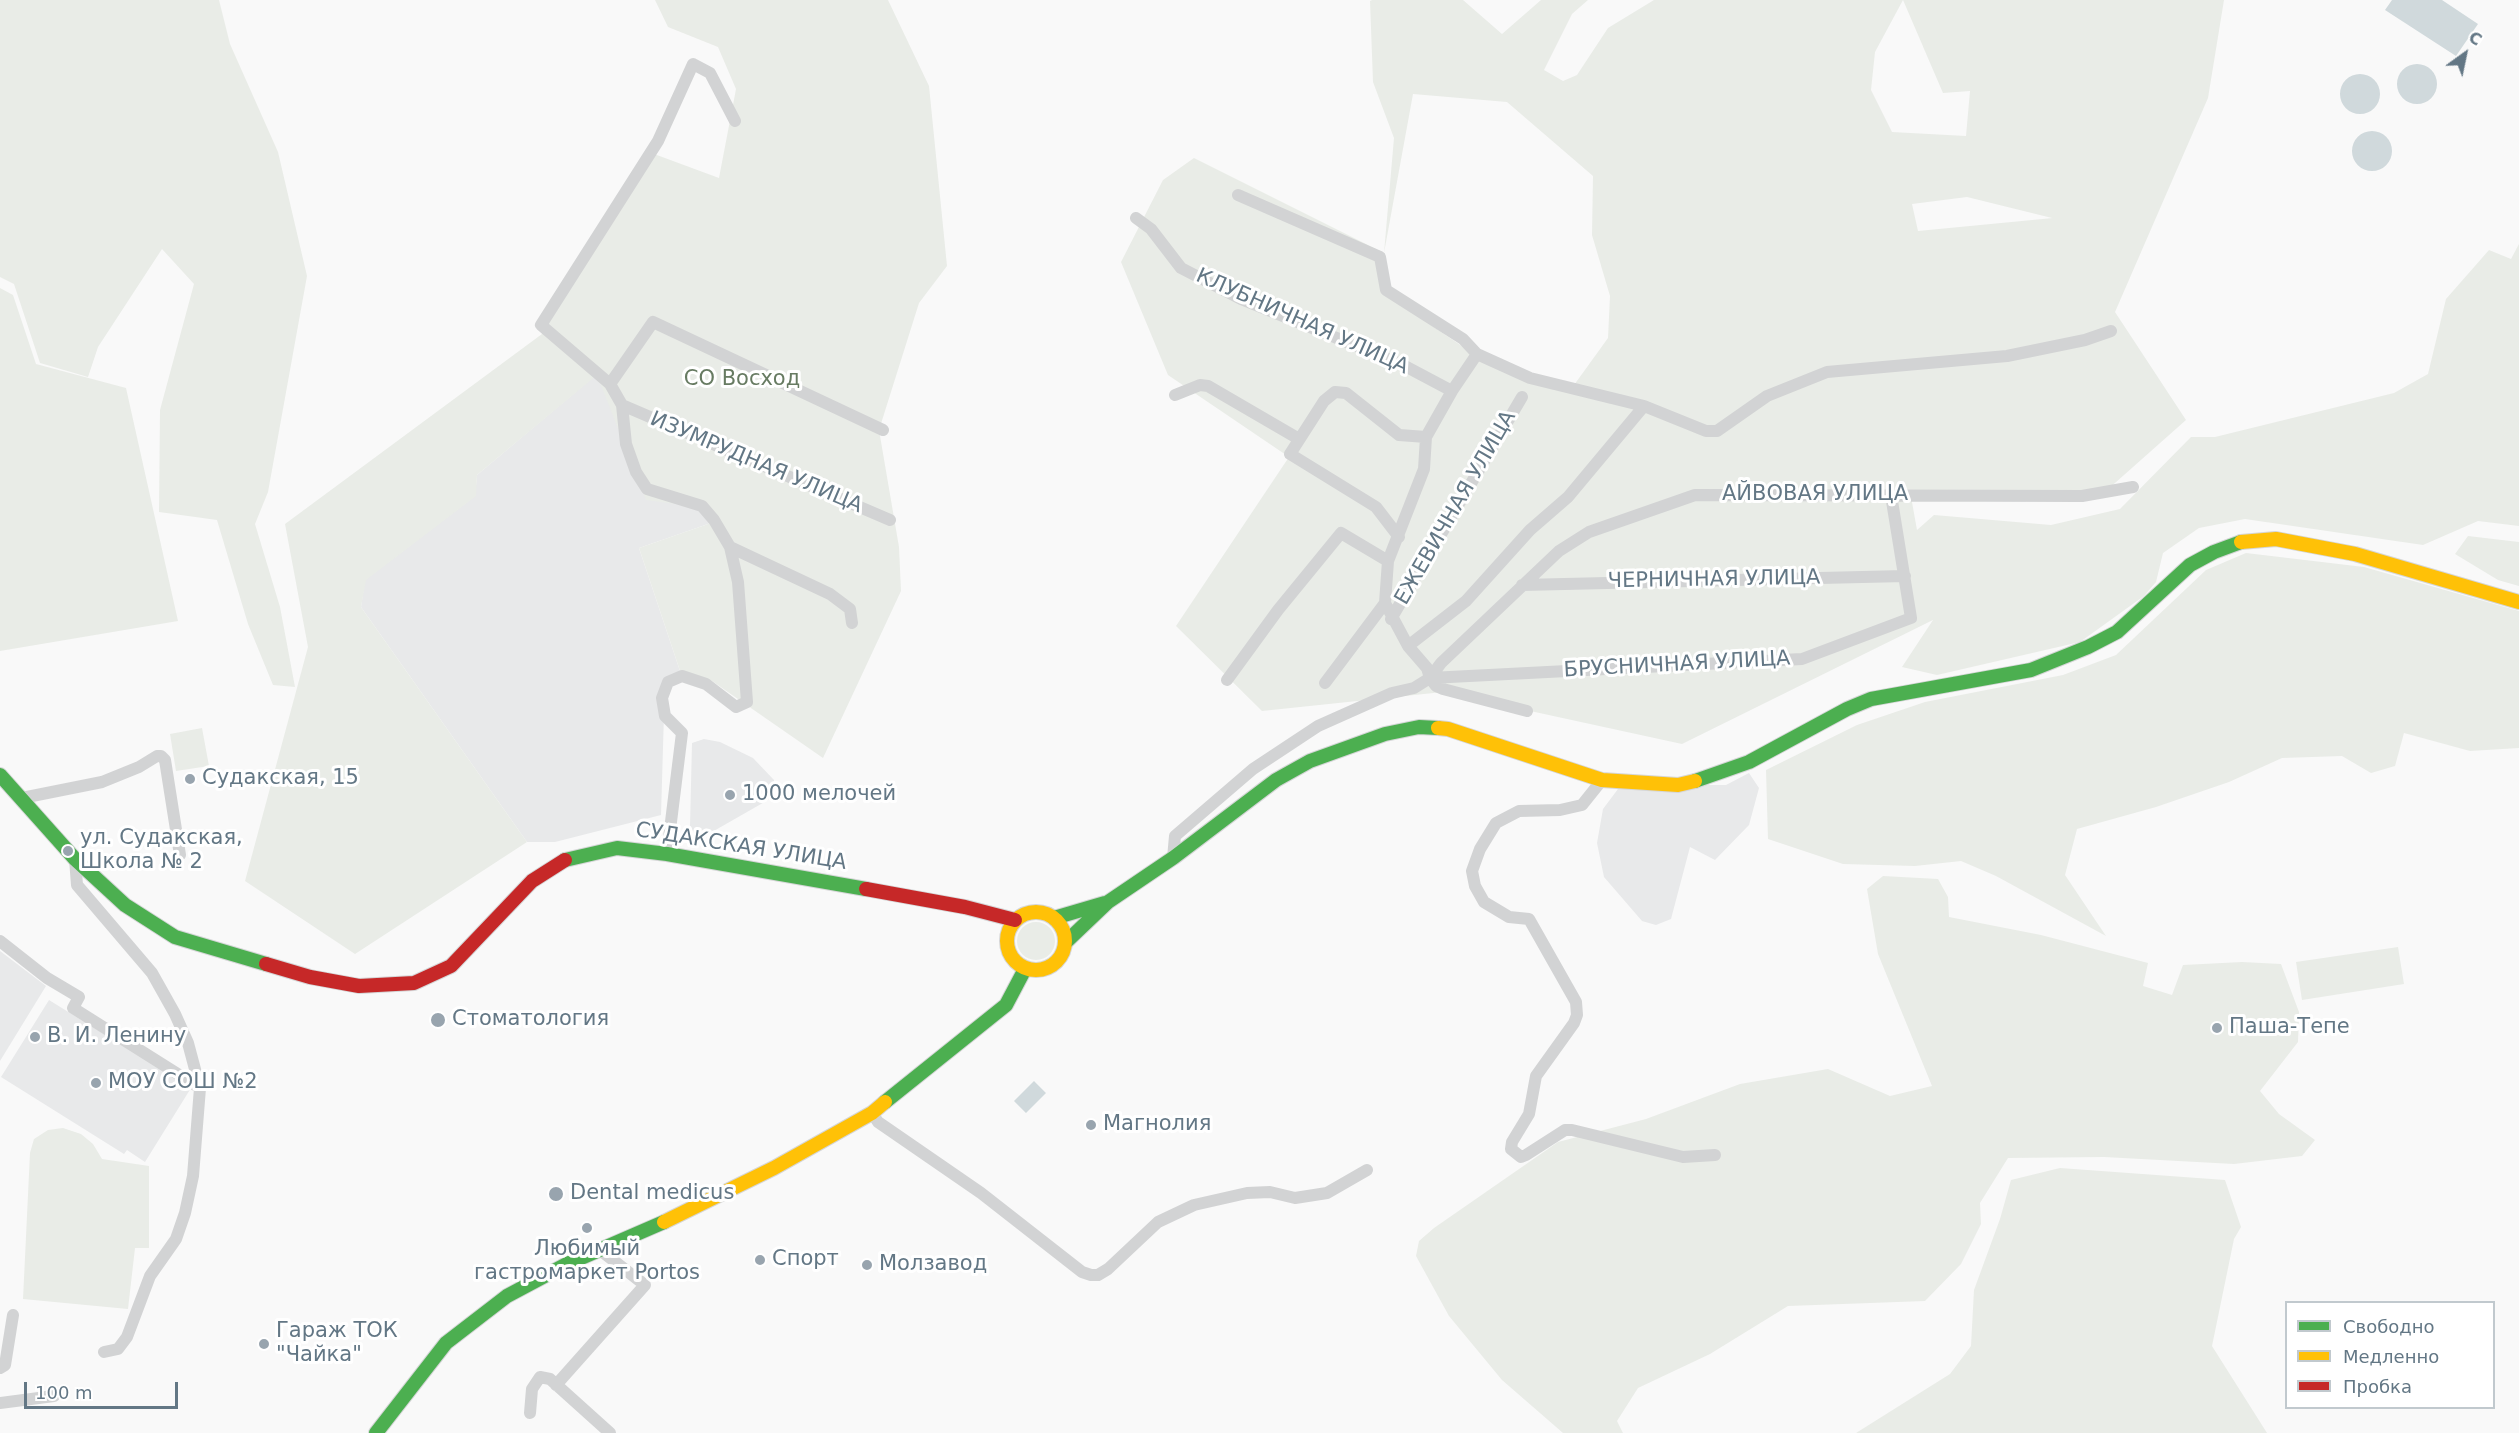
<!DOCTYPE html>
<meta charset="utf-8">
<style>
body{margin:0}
#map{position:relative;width:2519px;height:1433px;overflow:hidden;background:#f9f9f9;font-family:"DejaVu Sans",sans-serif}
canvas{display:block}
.legend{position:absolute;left:2285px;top:1301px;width:210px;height:108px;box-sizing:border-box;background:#fff;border:2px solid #c1c9ce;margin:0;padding:8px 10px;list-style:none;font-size:18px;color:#637785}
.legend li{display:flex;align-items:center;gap:12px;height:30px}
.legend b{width:30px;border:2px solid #c1c9ce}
.north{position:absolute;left:2435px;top:24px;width:60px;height:60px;-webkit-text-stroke:4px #fff;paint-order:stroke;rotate:33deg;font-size:16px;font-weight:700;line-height:24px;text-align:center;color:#637785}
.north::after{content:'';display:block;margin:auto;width:21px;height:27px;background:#637785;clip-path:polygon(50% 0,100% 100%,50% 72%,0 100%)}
.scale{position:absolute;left:24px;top:1382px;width:154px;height:27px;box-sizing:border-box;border:3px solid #637785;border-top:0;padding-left:8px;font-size:18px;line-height:21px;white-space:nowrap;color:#637785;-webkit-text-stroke:4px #fff;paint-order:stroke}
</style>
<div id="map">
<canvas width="2519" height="1433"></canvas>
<ul class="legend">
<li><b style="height:8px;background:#4caf50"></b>Свободно</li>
<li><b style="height:8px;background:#ffc107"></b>Медленно</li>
<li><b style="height:8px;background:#c62828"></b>Пробка</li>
</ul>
<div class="north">С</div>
<div class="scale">100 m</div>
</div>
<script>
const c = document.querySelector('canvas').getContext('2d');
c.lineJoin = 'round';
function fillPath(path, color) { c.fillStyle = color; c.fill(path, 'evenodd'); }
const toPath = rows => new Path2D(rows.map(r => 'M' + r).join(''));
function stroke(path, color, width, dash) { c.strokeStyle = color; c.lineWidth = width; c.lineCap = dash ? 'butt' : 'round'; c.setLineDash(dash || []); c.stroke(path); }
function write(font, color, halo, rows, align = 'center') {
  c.font = font + ' "DejaVu Sans",sans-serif'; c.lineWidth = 6; c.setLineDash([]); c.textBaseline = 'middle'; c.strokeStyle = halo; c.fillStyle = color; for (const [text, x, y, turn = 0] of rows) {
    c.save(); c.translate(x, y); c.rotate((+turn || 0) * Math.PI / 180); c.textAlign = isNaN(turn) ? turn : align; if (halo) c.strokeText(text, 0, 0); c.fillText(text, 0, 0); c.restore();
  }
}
fillPath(toPath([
 [597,374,711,523,639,548,680,671,665,680,661,815,555,842,527,842,361,607,365,580,475,496,477,475],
 [704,739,720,742,753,758,774,780,774,792,768,800,698,840,690,826,692,743],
 [1749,773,1759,788,1749,825,1715,860,1690,847,1671,919,1656,925,1642,921,1604,877,1597,843,1603,809,1621,785,1726,785],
 [0,951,46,986,0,1061],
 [49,1000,191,1088,145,1162,127,1150,124,1154,1,1077]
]), '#e8e9ea');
fillPath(toPath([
 [0,0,219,0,230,44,278,152,307,276,268,492,255,524,280,607,295,687,273,685,248,624,217,520,159,512,160,410,194,284,162,249,98,347,88,377,40,363,14,284,0,277],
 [655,0,888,0,929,86,947,266,919,303,879,430,899,547,901,591,823,758,712,681,680,671,639,548,711,523,700,507,646,500,597,375,477,475,476,496,366,580,361,607,527,842,355,954,245,881,308,647,285,524,542,334,646,151,719,178,736,89,718,47,668,27],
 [1372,0,1463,0,1502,34,1541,0,1588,0,1572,14,1544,70,1563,81,1577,75,1608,28,1654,0,2224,0,2208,98,2115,312,2186,420,2106,491,1910,491,1917,530,1934,515,2051,525,2120,509,2191,437,2215,437,2394,393,2428,374,2446,299,2489,250,2511,259,2519,244,2519,526,2478,521,2423,545,2245,519,2199,528,2163,553,2156,582,2144,596,2080,642,1937,675,1902,667,1933,620,1682,744,1443,692,1262,711,1176,626,1289,457,1168,375,1121,262,1163,180,1194,158,1384,253,1394,138,1373,82,1370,1],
 [1903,0,1943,93,1970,91,1966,136,1892,132,1871,90,1875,52],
 [1413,94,1507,102,1593,176,1592,235,1610,296,1608,338,1569,392,1484,361,1388,296,1384,253],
 [1967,197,2052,218,2053,218,1918,231,1912,204],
 [0,288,13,295,36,364,126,388,178,621,0,651],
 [2468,536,2519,542,2519,586,2498,580,2455,554],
 [2246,553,2364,567,2519,611,2519,748,2470,751,2404,733,2395,766,2371,773,2342,756,2282,758,2229,782,2156,807,2077,829,2065,875,2106,936,1996,876,1961,861,1915,866,1843,864,1768,839,1766,770,1857,725,1925,702,2063,675,2116,655,2206,570],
 [202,728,209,766,176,771,170,734],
 [1883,876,1938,879,1948,897,1949,917,2041,935,2148,963,2143,986,2172,995,2183,965,2242,962,2281,964,2299,1012,2298,1042,2260,1091,2279,1114,2315,1140,2302,1156,2234,1164,2104,1157,2008,1158,1980,1203,1981,1224,1961,1264,1925,1301,1788,1306,1710,1354,1638,1388,1617,1421,1623,1433,1563,1433,1502,1380,1449,1316,1416,1256,1419,1241,1434,1228,1558,1142,1646,1119,1740,1084,1828,1069,1890,1096,1932,1086,1878,954,1867,889],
 '1017 941a19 19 0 1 1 38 0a19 19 0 1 1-38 0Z',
 [2398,947,2404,984,2302,1000,2296,962],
 [63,1128,81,1134,93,1144,102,1159,149,1166,149,1248,135,1248,128,1309,23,1299,30,1153,34,1139,48,1130],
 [2060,1168,2225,1180,2241,1227,2234,1239,2212,1346,2267,1433,1856,1433,1950,1374,1971,1346,1974,1290,2000,1219,2011,1180]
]), '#e9ece7');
fillPath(toPath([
 [2392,0,2442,0,2478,24,2456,56,2385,10],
 '2397 84a20 20 0 1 1 40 0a20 20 0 1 1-40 0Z',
 '2340 94a20 20 0 1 1 40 0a20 20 0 1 1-40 0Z',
 '2352 151a20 20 0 1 1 40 0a20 20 0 1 1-40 0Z',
 [1034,1081,1046,1093,1026,1113,1014,1101]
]), '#d0d9dc');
const fast = toPath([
 [0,775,75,859,125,905,175,937,266,964],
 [1695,781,1749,762,1847,709,1871,699,2031,670,2088,647,2117,632,2190,565,2214,552,2241,542],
 [565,860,617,848,667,854,866,889],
 [1054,918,1105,903],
 [1066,942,1108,902,1173,858,1276,780,1310,761,1385,734,1419,727,1438,728],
 [885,1102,1006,1005,1025,969],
 [376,1433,446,1343,507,1296,567,1264,664,1222]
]);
const slow = toPath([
 [2241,542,2276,539,2355,554,2519,602],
 [1438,728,1448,729,1602,780,1678,785,1695,781],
 '1007 941a29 29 0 1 1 58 0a29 29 0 1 1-58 0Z',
 [664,1222,774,1168,872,1113,885,1102]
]);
const jam = toPath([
 [866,889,965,907,1015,920],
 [266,964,310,977,359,986,414,983,451,966,532,881,565,860]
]);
stroke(fast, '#d5d6d7', 16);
stroke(slow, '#d5d6d7', 16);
stroke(jam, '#d5d6d7', 16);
stroke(toPath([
 [1238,195,1380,257,1386,290,1463,339,1477,354,1530,378,1644,406],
 [1136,218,1151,229,1181,268,1241,299,1403,365,1452,391],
 [610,384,653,322,883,430],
 [1175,395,1200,385,1208,386,1299,439],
 [622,405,890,520],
 [1399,537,1376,507,1290,454,1324,401,1335,392,1346,393,1399,435,1426,437],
 [730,547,830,594,850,609,852,623],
 [1522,585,1905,576],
 [1391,619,1522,397],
 [1408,646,1385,603,1388,561,1424,469,1426,437,1452,391,1477,354],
 [1430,678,1441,663,1559,551,1589,532,1695,495,2082,496,2133,487],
 [1430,678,1802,659,1911,618,1891,495],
 [1430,678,1436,686,1443,689,1527,711],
 [1227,680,1278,610,1341,533,1388,561],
 [1325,683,1385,603],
 [1602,780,1582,805,1560,810,1519,811,1496,823,1480,849,1472,871,1475,886,1484,902,1509,917,1529,919,1576,1002,1577,1015,1574,1023,1536,1076,1529,1114,1512,1142,1511,1149,1521,1157,1526,1155,1565,1130,1572,1130,1683,1157,1715,1155],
 [22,798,102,782,139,767,157,756,161,756,165,760,180,855],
 [667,854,682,733,665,716,662,698,668,682,682,676,706,684,736,707,747,702,738,582,730,547,714,520,702,506,647,489,636,472,626,444,622,405,610,384,541,325,658,141,693,64,710,73,735,121],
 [1173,858,1175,836,1253,769,1318,726,1392,693,1414,688,1430,678,1427,668,1408,646,1466,601,1530,530,1568,497,1644,406,1706,431,1717,431,1767,396,1827,372,2007,356,2085,340,2111,331],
 [75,859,77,885,152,973,175,1014,188,1043,200,1088,193,1176,185,1213,176,1239,150,1276,127,1337,118,1349,104,1352],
 [0,941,47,978,79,997,73,1008,200,1088],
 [872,1113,878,1122,981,1193,1082,1272,1091,1275,1098,1275,1108,1269,1158,1222,1194,1205,1247,1193,1270,1192,1295,1198,1327,1193,1367,1170],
 [0,1368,5,1365,13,1315],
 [556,1385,645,1285,600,1250],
 [0,1403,54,1396],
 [530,1413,532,1389,540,1377,550,1379,610,1433]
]), '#d2d3d4', 12);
stroke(fast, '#4caf50', 14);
stroke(slow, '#ffc107', 14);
stroke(jam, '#c62828', 14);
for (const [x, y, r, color] of [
 [190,779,6,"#98a4ae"],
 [730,795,6,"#98a4ae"],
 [68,851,6,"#98a4ae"],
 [438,1020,8,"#98a4ae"],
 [2217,1028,6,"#98a4ae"],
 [35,1037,6,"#98a4ae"],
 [96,1083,6,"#98a4ae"],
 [1091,1125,6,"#98a4ae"],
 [556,1194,8,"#98a4ae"],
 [587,1228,6,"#98a4ae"],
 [760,1260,6,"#98a4ae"],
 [867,1265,6,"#98a4ae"],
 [264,1344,6,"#98a4ae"]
]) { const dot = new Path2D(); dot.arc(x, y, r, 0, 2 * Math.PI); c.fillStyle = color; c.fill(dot); stroke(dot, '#fff', 2); }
write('21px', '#637785', '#fff', [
 ["КЛУБНИЧНАЯ УЛИЦА",1302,322,24],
 ["ИЗУМРУДНАЯ УЛИЦА",756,463,23],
 ["АЙВОВАЯ УЛИЦА",1815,495],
 ["ЕЖЕВИЧНАЯ УЛИЦА",1456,508,-60],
 ["ЧЕРНИЧНАЯ УЛИЦА",1714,580,-1],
 ["БРУСНИЧНАЯ УЛИЦА",1677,665,-3],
 ["СУДАКСКАЯ УЛИЦА",741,847,9]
]);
write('21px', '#677b62', '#fff', [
 ["СО Восход",742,380]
]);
write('21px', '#637785', '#fff', [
 ["Судакская, 15",202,779],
 ["1000 мелочей",742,795],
 ["ул. Судакская,",80,839],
 ["Школа № 2",80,863],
 ["Стоматология",452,1020],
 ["Паша-Тепе",2229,1028],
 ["В. И. Ленину",47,1037],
 ["МОУ СОШ №2",108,1083],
 ["Магнолия",1103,1125],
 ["Dental medicus",570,1194],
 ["Любимый",587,1250,"center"],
 ["гастромаркет Portos",587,1274,"center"],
 ["Спорт",772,1260],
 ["Молзавод",879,1265],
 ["Гараж ТОК",276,1332],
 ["\"Чайка\"",276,1356]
], 'left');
</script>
